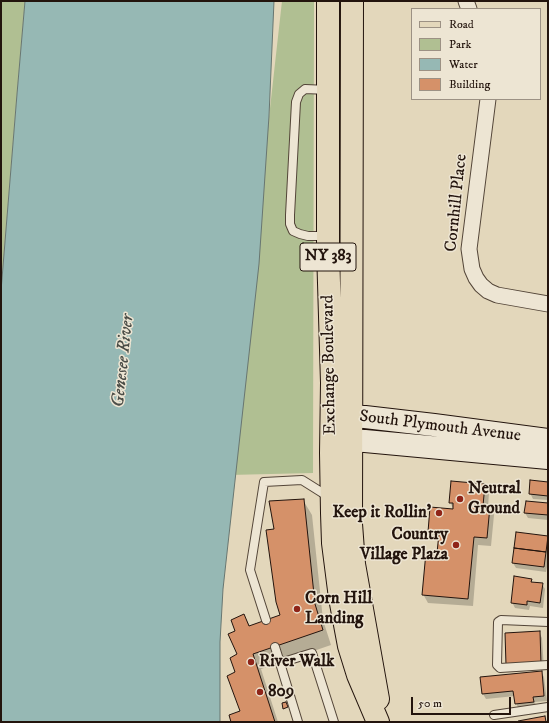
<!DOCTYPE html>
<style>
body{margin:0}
#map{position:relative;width:549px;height:723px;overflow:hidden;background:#e3d7bb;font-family:"IM FELL DW Pica",serif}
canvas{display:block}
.frame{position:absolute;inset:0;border:2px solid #23140d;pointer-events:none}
.legend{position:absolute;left:411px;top:8px;width:130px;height:92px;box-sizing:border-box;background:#ede5d3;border:1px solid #9c9184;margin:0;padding:5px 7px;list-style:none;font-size:12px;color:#23140d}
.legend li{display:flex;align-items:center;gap:8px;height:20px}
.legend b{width:20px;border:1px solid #9c9184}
.scale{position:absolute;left:411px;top:697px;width:100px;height:18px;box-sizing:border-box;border:2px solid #23140d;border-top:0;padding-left:5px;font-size:12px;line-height:14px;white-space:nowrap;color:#23140d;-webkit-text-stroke:3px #ede5d3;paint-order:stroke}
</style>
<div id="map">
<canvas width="549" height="723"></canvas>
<div class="frame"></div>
<ul class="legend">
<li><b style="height:5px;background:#e3d7bb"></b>Road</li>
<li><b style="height:11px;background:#b0bf92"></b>Park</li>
<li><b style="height:11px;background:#96b8b4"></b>Water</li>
<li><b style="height:11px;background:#d59169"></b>Building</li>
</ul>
<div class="scale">50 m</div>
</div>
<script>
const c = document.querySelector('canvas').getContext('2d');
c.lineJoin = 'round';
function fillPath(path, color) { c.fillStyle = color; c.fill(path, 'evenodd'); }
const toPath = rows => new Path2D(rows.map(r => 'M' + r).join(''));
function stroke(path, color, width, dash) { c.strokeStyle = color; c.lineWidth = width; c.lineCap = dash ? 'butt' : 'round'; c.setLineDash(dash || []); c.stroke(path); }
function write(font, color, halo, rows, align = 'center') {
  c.font = font + ' "IM FELL DW Pica",serif'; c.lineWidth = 3; c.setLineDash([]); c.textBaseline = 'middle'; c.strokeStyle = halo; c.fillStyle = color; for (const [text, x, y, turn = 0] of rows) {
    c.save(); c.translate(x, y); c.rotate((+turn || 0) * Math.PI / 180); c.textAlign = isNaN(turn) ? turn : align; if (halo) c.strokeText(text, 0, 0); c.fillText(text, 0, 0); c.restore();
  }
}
fillPath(toPath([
 [1,1,25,1,17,94,1,291],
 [282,1,314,1,313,473,229,475]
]), '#b0bf92');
const water = toPath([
 [25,1,274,1,269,116,259,264,223,589,220,642,220,722,1,722,1,291,17,94,25,1]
]);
fillPath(water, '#96b8b4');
stroke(water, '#687671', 1);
fillPath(toPath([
 [548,483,548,500,533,499,530,493],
 [485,485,489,493,488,507,490,507,494,515,491,546,478,545,473,606,428,603,423,594,438,554,439,540,434,540,429,532,454,510,450,502],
 [303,500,312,515,323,620,331,645,261,669,278,722,232,722,242,712,237,631,244,615,250,626,281,616,275,529],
 [548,504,548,520,528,518,525,513],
 [548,537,548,562,546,572,516,568,513,563],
 [531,580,533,583,542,584,545,589,543,608,530,606,529,610,515,608,512,602],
 [539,632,542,638,544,669,510,670],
 [541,672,544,677,547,701,535,702,536,707,519,709,516,703,515,696,486,699,483,694,481,678]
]), '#0003');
const building = toPath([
 [530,480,548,482,548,496,529,494,530,480],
 [451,481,485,484,483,506,490,506,487,538,474,537,468,599,422,595,426,552,437,553,439,533,428,532,430,507,453,509,453,503,449,503,451,481],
 [304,499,315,604,323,630,253,654,275,722,231,722,229,715,240,711,227,676,235,672,230,658,237,654,228,634,235,631,231,620,244,614,249,626,280,615,276,602,266,530,274,529,269,501,304,499],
 [526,501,548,503,548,515,524,513,526,501],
 [516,532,548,536,546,552,514,548,516,532],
 [514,548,546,552,544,567,512,563,514,548],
 [514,576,532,579,531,582,543,583,540,603,527,601,527,605,511,603,514,576],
 [540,631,541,664,506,665,505,633,540,631],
 [542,671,544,696,533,697,534,702,515,704,513,691,482,694,480,677,542,671],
 [286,702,288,707,283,709,282,703,286,702],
 [545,716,546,722,518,722,518,721,545,716]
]);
fillPath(building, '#d59169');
stroke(building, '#23140d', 1);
const lane = toPath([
 [326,236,308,236,300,234,293,231,290,224,290,215,296,102,299,94,305,89,328,90],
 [266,620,250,570,264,482,302,480,329,497],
 [548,622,501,620,498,622,497,665,500,668,548,665],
 [275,647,280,663],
 [494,715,548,707],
 [298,722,280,663,312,653,334,722]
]);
const street = toPath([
 [466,1,469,9],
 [488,99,469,249,472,269,476,278,481,285,488,291,497,295,548,304]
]);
const secondary = toPath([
 [333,416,365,417,434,425,548,440],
 [332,440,365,441,548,458]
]);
const primary = toPath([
 [328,1,328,250,332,383,331,453,332,513,333,543,340,598,349,646,358,675,378,722],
 [352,1,351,524,354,564,378,699]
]);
stroke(lane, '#534538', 10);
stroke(street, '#534538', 17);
stroke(secondary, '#23140d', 24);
stroke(primary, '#23140d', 24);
stroke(lane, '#ede5d3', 8);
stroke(street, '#ede5d3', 15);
stroke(secondary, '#ede5d3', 22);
stroke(primary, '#e3d7bb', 22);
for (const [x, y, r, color] of [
 [460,499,4,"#8f2418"],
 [439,513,4,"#8f2418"],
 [456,545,4,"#8f2418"],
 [297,609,4,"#8f2418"],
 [251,662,4,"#8f2418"],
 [260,692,4,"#8f2418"]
]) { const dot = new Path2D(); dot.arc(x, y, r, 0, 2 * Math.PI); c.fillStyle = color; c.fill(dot); stroke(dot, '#ede5d3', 1.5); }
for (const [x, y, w] of [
 [328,257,56]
]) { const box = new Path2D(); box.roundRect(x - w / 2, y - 14, w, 28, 3); c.fillStyle = '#ede5d3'; c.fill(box); stroke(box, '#23140d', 1); }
write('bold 16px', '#23140d', null, [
 ["NY 383",328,257]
]);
write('17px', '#23140d', '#ede5d3', [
 ["Cornhill Place",457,203,-84],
 ["Exchange Boulevard",330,365,-91],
 ["South Plymouth Avenue",440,427,7]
]);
write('bold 17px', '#23140d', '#ede5d3', [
 ["Neutral",468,489],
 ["Ground",468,509],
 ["Keep it Rollin'",431,513,"right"],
 ["Country",448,535,"right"],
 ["Village Plaza",448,555,"right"],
 ["Corn Hill",305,599],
 ["Landing",305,619],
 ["River Walk",259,662],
 ["809",268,692]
], 'left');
write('italic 18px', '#4b4d47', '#ede5d3', [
 ["Genesee River",124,361,-84]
]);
</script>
